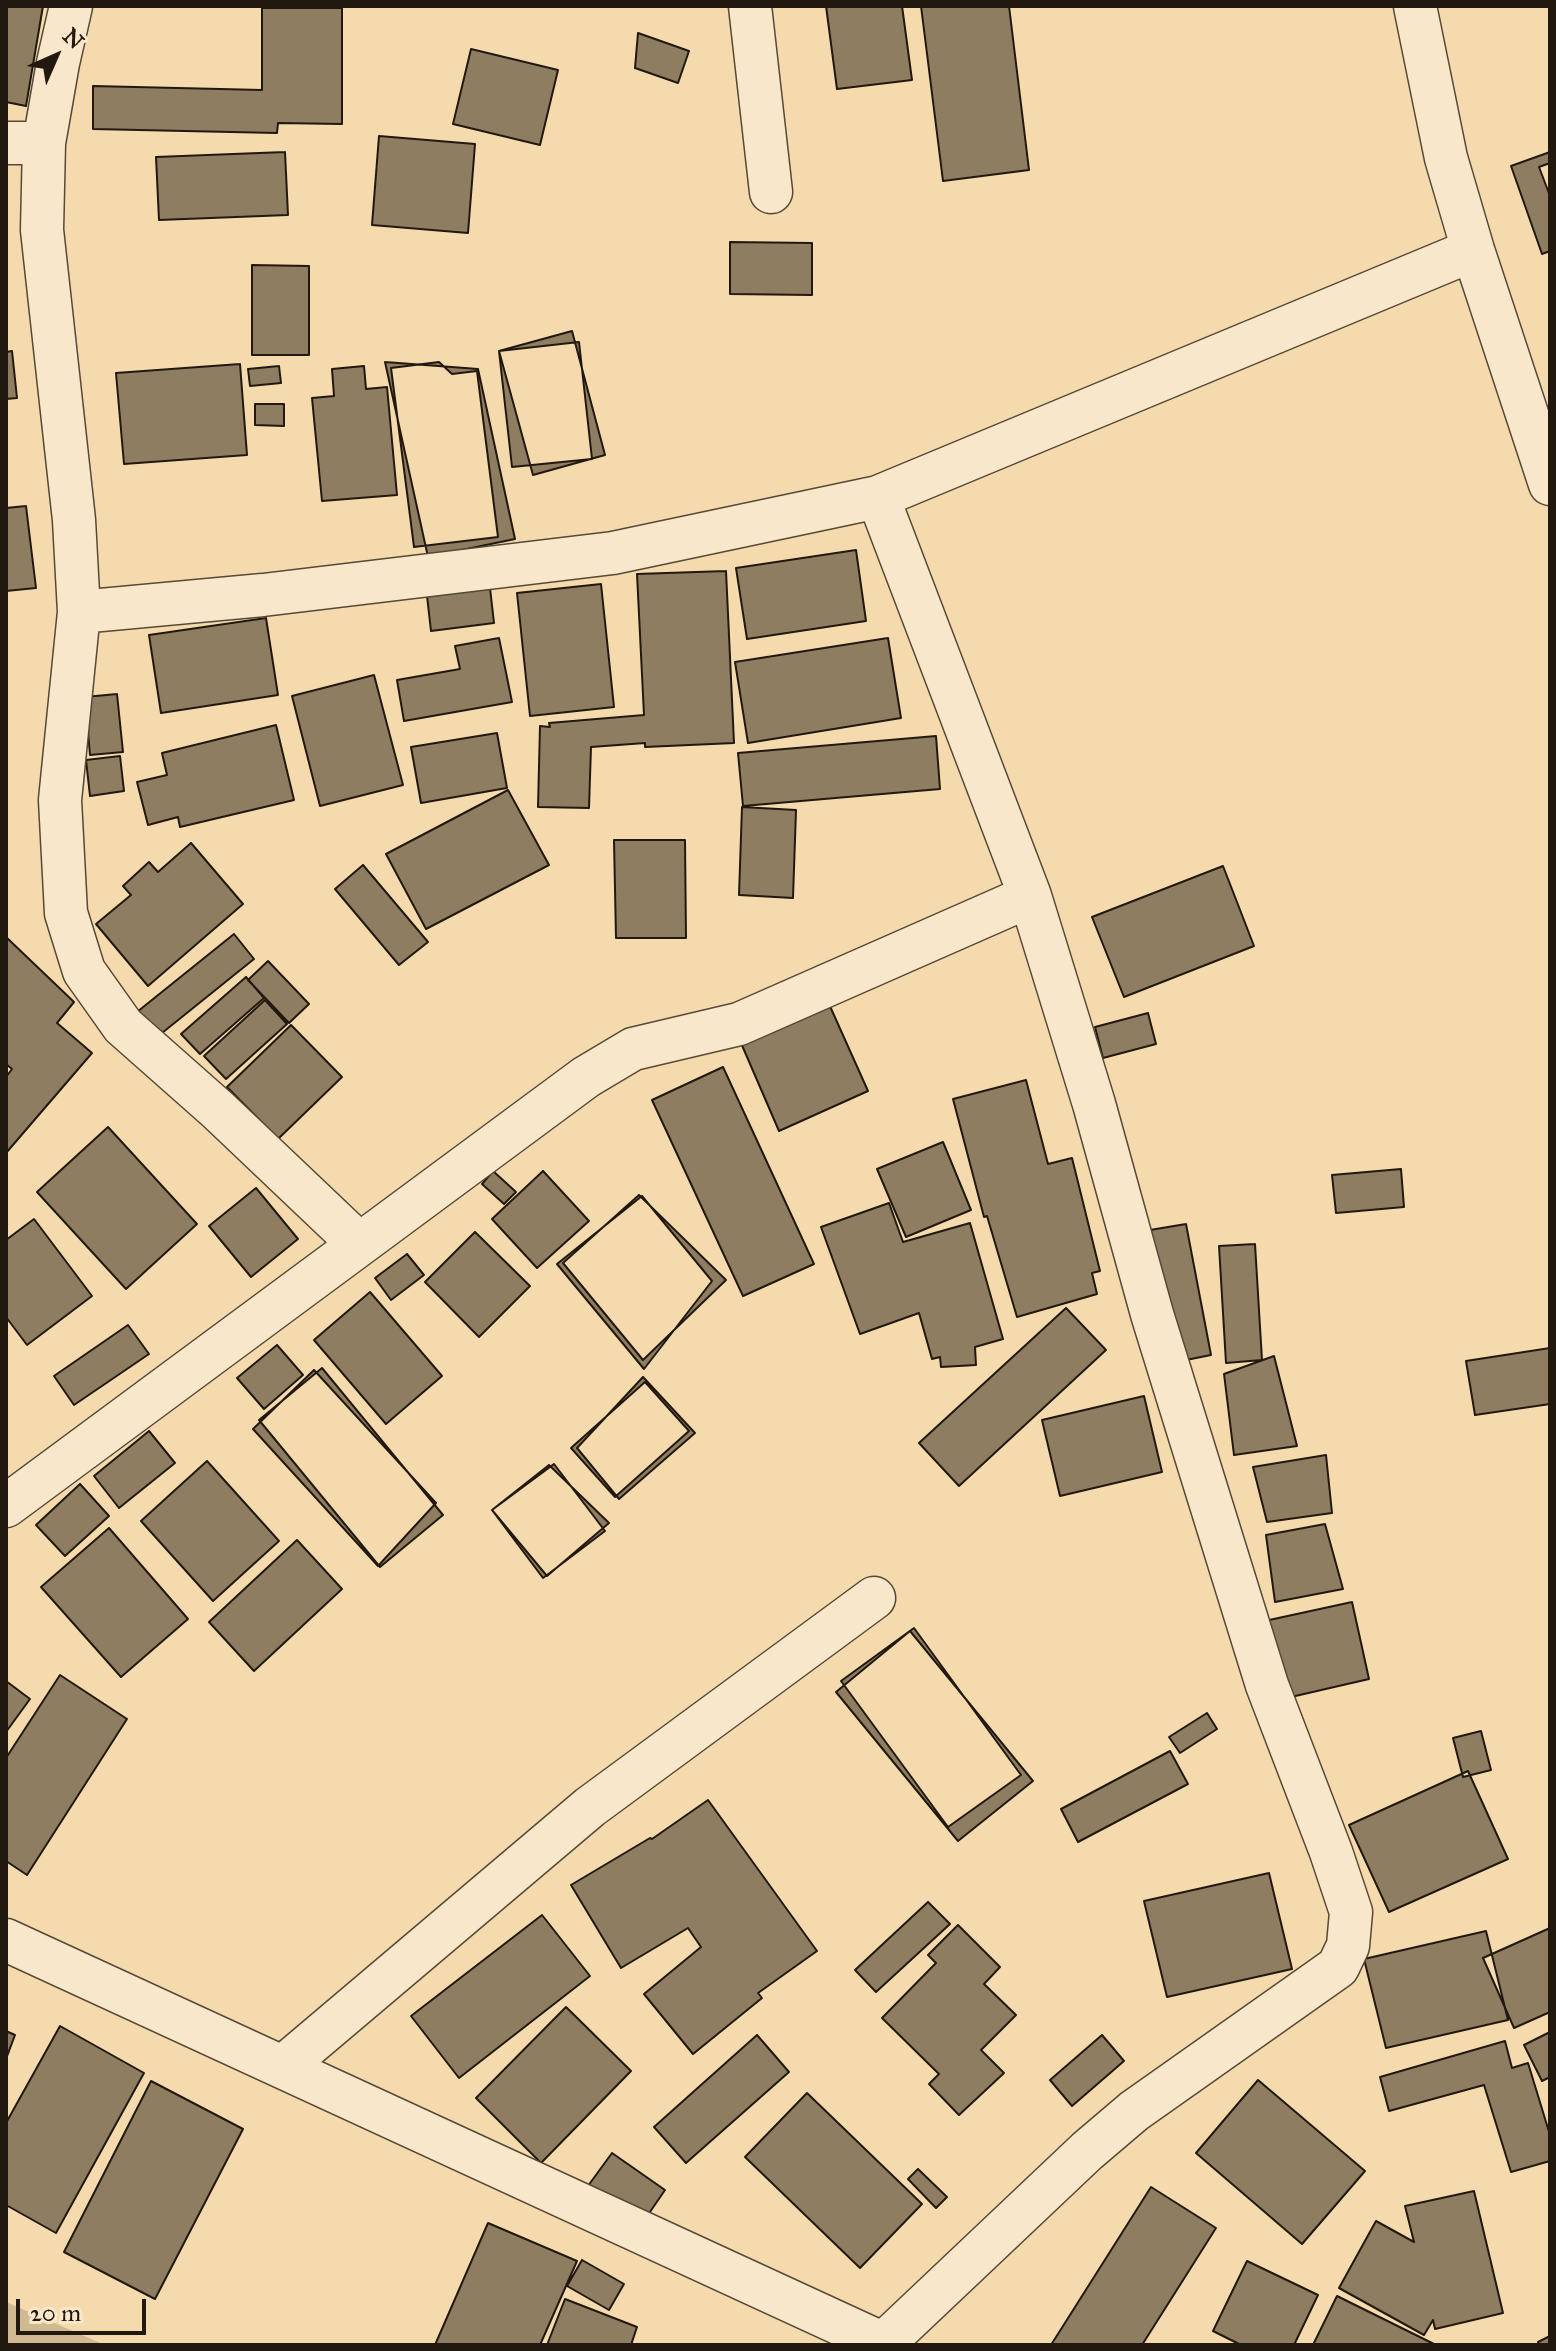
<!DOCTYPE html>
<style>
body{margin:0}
#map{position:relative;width:1556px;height:2351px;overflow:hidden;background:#f5daae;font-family:"IM FELL Great Primer",serif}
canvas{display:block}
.frame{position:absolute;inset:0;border:8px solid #21190f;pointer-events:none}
.north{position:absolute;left:16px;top:16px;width:80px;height:80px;-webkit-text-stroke:6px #f8e7ca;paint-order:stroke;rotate:45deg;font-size:22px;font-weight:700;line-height:32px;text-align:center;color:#21190f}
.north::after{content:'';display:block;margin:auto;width:28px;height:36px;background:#21190f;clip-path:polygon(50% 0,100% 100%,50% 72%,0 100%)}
.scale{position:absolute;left:16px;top:2299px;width:130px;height:36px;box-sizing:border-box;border:4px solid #21190f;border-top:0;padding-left:10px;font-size:24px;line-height:28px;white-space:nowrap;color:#21190f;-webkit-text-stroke:6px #f8e7ca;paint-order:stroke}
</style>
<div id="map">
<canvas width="1556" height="2351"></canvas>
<div class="frame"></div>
<div class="north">N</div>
<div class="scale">20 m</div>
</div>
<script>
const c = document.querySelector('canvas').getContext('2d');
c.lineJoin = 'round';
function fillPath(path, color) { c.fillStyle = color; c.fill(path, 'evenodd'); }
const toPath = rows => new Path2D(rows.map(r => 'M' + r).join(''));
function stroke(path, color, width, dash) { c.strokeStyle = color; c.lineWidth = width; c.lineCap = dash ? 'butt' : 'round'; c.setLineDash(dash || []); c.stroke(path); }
fillPath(toPath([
 [6,2302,105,2345,6,2345]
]), '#d1b993');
const building = toPath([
 [6,6,43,6,26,106,6,102,6,6],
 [826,6,902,6,912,80,837,89,826,6],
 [921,6,1009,6,1029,170,943,181,921,6],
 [262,8,342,8,342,124,278,123,277,133,93,129,93,86,262,90,262,8],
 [638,33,689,51,678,83,635,68,638,33],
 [471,49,558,70,540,145,453,124,471,49],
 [379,136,475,144,468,233,372,225,379,136],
 [285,152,288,215,159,220,156,157,285,152],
 [1550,152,1550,251,1542,254,1511,166,1550,152],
 [1550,163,1550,196,1539,167,1550,163],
 [730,242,812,243,812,295,730,294,730,242],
 [252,265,309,266,309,355,252,355,252,265],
 [572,331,605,455,533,475,499,351,572,331],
 [579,342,592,459,512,467,499,351,579,342],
 [12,351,17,398,6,399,6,352,12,351],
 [385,362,478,369,515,539,428,557,385,362],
 [439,362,452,374,477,371,498,537,414,547,391,368,439,362],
 [240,364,247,455,124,464,116,373,240,364],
 [279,366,281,383,250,386,248,369,279,366],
 [364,366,366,389,387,387,397,495,322,501,312,398,334,396,332,369,364,366],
 [255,404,284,404,284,426,255,425,255,404],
 [26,506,36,588,6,591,6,508,26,506],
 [856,550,866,621,747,639,736,568,856,550],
 [726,571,734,743,645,747,645,743,591,747,589,808,538,807,540,726,550,727,549,723,644,715,637,574,726,571],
 [601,584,614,707,530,716,517,593,601,584],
 [490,588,494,623,431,631,427,596,490,588],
 [266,618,278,695,161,713,149,635,266,618],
 [499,638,512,702,404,721,397,680,460,669,455,646,499,638],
 [888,638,901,718,748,743,735,662,888,638],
 [374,675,403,785,320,806,292,696,374,675],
 [117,694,123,752,90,755,85,697,117,694],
 [276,725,294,800,180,827,178,817,148,825,137,782,167,775,162,753,276,725],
 [497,733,507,788,421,803,411,747,497,733],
 [936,736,940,789,743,806,738,753,936,736],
 [120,756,124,791,90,796,86,760,120,756],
 [508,790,549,865,426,929,386,854,508,790],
 [742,807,796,810,793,898,739,895,742,807],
 [614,840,685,840,686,938,616,938,614,840],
 [191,843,243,904,148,986,96,924,131,895,123,886,149,862,158,872,191,843],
 [363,865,428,942,399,965,335,889,363,865],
 [1223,866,1254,946,1124,997,1092,917,1223,866],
 [234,934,254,959,157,1037,137,1012,234,934],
 [6,937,74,1002,57,1023,92,1053,6,1153,6,1077,12,1069,6,1064,6,937],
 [268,961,309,1004,289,1023,248,980,268,961],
 [246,977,264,998,200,1054,181,1034,246,977],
 [265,1000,287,1024,226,1079,204,1056,265,1000],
 [829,1004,868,1091,779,1131,741,1043,829,1004],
 [1148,1013,1156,1044,1103,1058,1095,1027,1148,1013],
 [291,1025,342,1077,278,1139,227,1087,291,1025],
 [723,1067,814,1264,743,1296,652,1100,723,1067],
 [1026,1080,1048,1164,1072,1158,1100,1271,1092,1273,1097,1294,1017,1317,987,1216,984,1217,953,1099,1026,1080],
 [108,1127,197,1224,126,1289,37,1192,108,1127],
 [943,1142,971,1210,906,1237,877,1169,943,1142],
 [1401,1169,1404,1207,1336,1213,1332,1175,1401,1169],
 [493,1171,516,1192,504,1204,482,1184,493,1171],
 [543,1171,589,1221,537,1268,492,1219,543,1171],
 [256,1188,298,1239,251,1277,209,1226,256,1188],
 [639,1195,726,1280,643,1360,563,1263,639,1195],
 [642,1196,712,1281,644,1369,557,1264,642,1196],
 [889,1203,903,1242,970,1223,1003,1339,975,1347,976,1365,941,1367,940,1357,932,1359,919,1313,860,1334,821,1227,889,1203],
 [34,1219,92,1296,27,1345,6,1317,6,1240,34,1219],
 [1186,1224,1211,1355,1176,1362,1150,1230,1186,1224],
 [475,1232,530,1286,479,1337,425,1282,475,1232],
 [1255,1244,1262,1360,1226,1363,1219,1246,1255,1244],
 [407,1254,424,1275,391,1300,375,1278,407,1254],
 [370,1292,442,1376,386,1424,314,1340,370,1292],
 [1066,1308,1106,1350,959,1486,919,1443,1066,1308],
 [128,1325,149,1354,74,1405,54,1376,128,1325],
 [277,1345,303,1375,264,1409,237,1378,277,1345],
 [1550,1348,1550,1404,1475,1415,1466,1361,1550,1348],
 [1274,1356,1297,1446,1234,1455,1224,1374,1274,1356],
 [322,1368,443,1515,380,1567,259,1420,322,1368],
 [314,1370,436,1503,378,1566,253,1429,314,1370],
 [643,1377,695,1433,619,1499,577,1448,643,1377],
 [645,1382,689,1431,615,1497,571,1448,645,1382],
 [1144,1396,1162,1472,1060,1496,1042,1420,1144,1396],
 [149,1431,175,1463,119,1508,94,1476,149,1431],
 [1326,1455,1332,1513,1267,1522,1253,1467,1326,1455],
 [207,1461,279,1541,213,1601,141,1521,207,1461],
 [554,1464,605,1531,543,1578,492,1510,554,1464],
 [549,1465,609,1523,547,1576,492,1510,549,1465],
 [80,1484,109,1516,65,1556,36,1525,80,1484],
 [1325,1524,1343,1589,1275,1602,1266,1535,1325,1524],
 [109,1528,188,1619,121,1677,41,1587,109,1528],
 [297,1540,342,1589,254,1671,209,1622,297,1540],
 [1352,1602,1369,1679,1278,1700,1260,1622,1352,1602],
 [914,1628,1021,1775,948,1827,841,1681,914,1628],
 [910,1631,1033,1781,958,1841,836,1692,910,1631],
 [60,1675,127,1719,27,1875,6,1861,6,1758,60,1675],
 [6,1681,30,1699,6,1732,6,1681],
 [1207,1713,1217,1729,1180,1753,1169,1737,1207,1713],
 [1481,1731,1491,1770,1463,1777,1453,1738,1481,1731],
 [1170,1751,1188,1784,1078,1842,1061,1809,1170,1751],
 [1468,1771,1508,1859,1389,1912,1349,1825,1468,1771],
 [708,1800,817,1951,758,1993,762,1998,693,2054,644,1994,701,1947,688,1928,621,1968,571,1885,650,1838,652,1839,708,1800],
 [1269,1873,1292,1969,1167,1997,1144,1901,1269,1873],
 [928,1902,950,1924,876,1992,855,1970,928,1902],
 [542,1915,590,1976,459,2078,411,2016,542,1915],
 [958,1925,1000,1967,984,1984,1016,2015,981,2050,1004,2073,959,2115,929,2084,939,2074,882,2018,936,1963,928,1955,958,1925],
 [1550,1928,1550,2012,1514,2028,1483,1958,1550,1928],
 [1486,1931,1508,2020,1386,2048,1364,1959,1486,1931],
 [566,2007,631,2071,541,2163,476,2098,566,2007],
 [60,2026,144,2073,56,2233,6,2205,6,2123,60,2026],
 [6,2031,15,2035,6,2059,6,2031],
 [1550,2032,1550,2077,1542,2081,1524,2045,1550,2032],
 [757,2035,789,2072,686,2163,654,2127,757,2035],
 [1102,2035,1124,2061,1072,2106,1050,2080,1102,2035],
 [1505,2041,1512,2068,1528,2063,1550,2135,1550,2161,1511,2172,1484,2085,1389,2111,1380,2077,1505,2041],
 [1258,2080,1365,2171,1302,2244,1196,2153,1258,2080],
 [151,2081,243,2129,155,2299,64,2252,151,2081],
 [807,2093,922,2204,860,2268,745,2157,807,2093],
 [612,2153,665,2190,639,2228,585,2190,612,2153],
 [918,2169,947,2197,936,2208,908,2179,918,2169],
 [1151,2187,1216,2228,1142,2345,1051,2345,1151,2187],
 [1474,2191,1503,2313,1435,2329,1433,2320,1424,2335,1339,2288,1376,2221,1414,2242,1405,2206,1474,2191],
 [488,2223,577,2261,540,2345,435,2345,488,2223],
 [582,2260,624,2284,609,2310,567,2286,582,2260],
 [1247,2261,1318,2295,1294,2345,1241,2345,1213,2331,1247,2261],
 [1337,2296,1436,2345,1313,2345,1337,2296],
 [565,2299,637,2327,631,2345,547,2345,565,2299],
 [1550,2336,1550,2345,1539,2345,1538,2342,1550,2336]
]);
fillPath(building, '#8f7d62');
stroke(building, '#21190f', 2);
const street = toPath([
 [71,6,58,63,44,143,42,230,74,520,79,612,60,800,66,913,84,971,123,1026,218,1110,358,1243],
 [750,6,771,192],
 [1415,6,1446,158,1473,250,1550,484],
 [6,143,44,143],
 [79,612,263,595,613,553,878,497],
 [6,1506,586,1077,633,1049,739,1024,1030,896],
 [6,1940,886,2345],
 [284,2066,590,1807,874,1598],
 [883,2344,1087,2151,1134,2111,1338,1967,1348,1946,1351,1912,1331,1852,1267,1685,1152,1314,1094,1104,1030,896,878,497,1473,250]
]);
stroke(street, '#564937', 45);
stroke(street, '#f8e7ca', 42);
</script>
